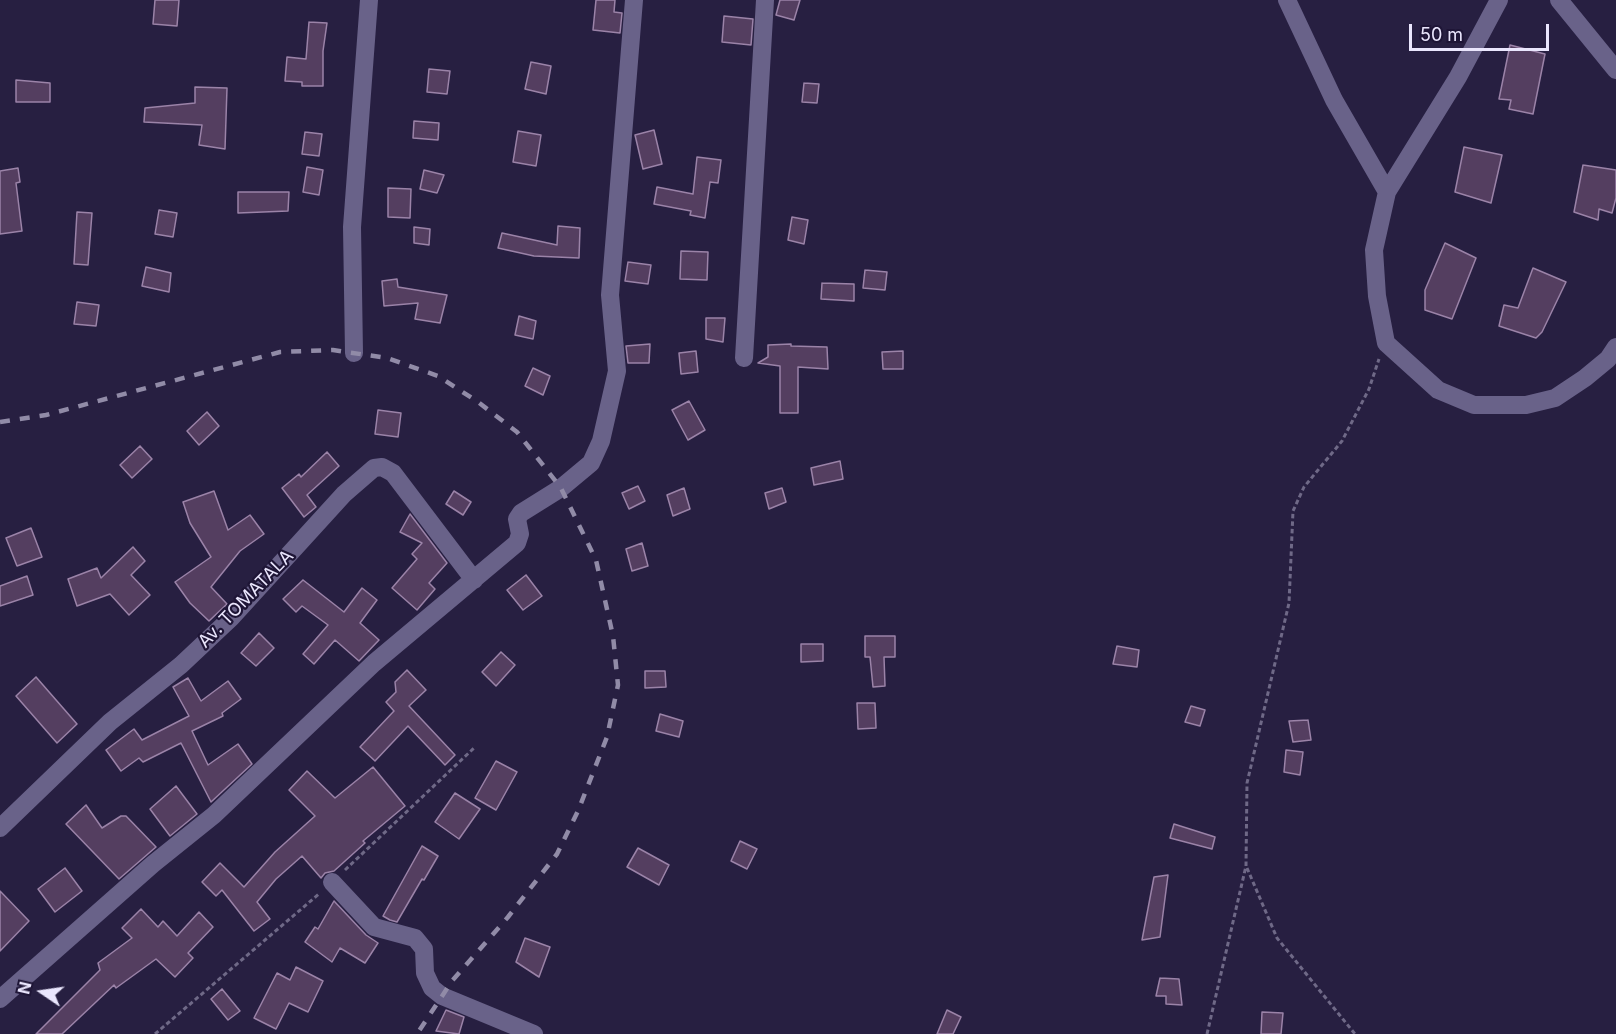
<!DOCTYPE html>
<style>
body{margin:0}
#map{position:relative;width:1616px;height:1034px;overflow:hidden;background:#271f41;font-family:Inter,sans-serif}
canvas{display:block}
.north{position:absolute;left:12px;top:962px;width:60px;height:60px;-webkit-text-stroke:4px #1e1536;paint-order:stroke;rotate:283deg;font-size:16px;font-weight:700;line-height:24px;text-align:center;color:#eae6fd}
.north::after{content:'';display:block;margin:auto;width:21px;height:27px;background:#eae6fd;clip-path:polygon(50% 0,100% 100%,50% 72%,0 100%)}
.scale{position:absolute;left:1409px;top:24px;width:140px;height:27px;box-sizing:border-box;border:3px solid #eae6fd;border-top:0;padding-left:8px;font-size:18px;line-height:21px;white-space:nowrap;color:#eae6fd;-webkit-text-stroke:4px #1e1536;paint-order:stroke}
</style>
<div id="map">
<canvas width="1616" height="1034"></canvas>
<div class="north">N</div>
<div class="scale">50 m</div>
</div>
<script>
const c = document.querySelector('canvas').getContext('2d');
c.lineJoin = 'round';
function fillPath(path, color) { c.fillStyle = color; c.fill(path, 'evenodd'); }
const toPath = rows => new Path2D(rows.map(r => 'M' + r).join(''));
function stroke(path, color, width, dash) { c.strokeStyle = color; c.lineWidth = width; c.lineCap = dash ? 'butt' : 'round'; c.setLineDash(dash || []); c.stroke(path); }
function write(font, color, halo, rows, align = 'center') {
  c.font = font + ' Inter,sans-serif'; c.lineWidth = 4.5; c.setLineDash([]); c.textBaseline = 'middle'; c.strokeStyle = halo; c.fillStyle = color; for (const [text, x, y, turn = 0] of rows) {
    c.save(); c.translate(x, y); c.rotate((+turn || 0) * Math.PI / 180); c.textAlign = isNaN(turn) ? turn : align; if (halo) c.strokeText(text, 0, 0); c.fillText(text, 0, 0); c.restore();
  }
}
const building = toPath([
 [155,0,179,0,177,26,153,24,155,0],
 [596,0,615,0,614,12,622,13,620,33,593,30,596,0],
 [780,0,800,0,794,20,776,15,780,0],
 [724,16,753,19,751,45,722,42,724,16],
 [309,22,327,23,323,51,323,86,302,86,302,82,285,81,287,57,306,59,309,22],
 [1510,45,1545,54,1533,114,1509,109,1511,100,1499,99,1510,45],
 [531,62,551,66,546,94,525,89,531,62],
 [429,69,450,71,447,94,427,92,429,69],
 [16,80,50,83,50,102,16,102,16,80],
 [804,83,819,84,817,103,802,102,804,83],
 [195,87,227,88,225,149,199,145,202,125,144,122,145,108,195,103,195,87],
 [414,121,439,123,438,140,413,138,414,121],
 [654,130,662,164,643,169,635,135,654,130],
 [518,131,541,135,536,166,513,162,518,131],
 [305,132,322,134,319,156,302,154,305,132],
 [1464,147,1502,155,1491,203,1455,192,1464,147],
 [697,157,721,160,718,183,710,182,705,218,690,215,691,211,654,204,657,187,693,194,697,157],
 [1583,165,1616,170,1616,198,1612,213,1599,209,1598,220,1574,212,1583,165],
 [307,167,323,170,319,195,303,192,307,167],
 [18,168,20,182,16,183,22,231,0,234,0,171,18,168],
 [424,170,444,175,437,193,420,189,424,170],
 [388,188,411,189,410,218,388,217,388,188],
 [238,192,289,192,288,211,238,213,238,192],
 [159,210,177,213,173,237,155,234,159,210],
 [77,212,92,213,88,265,74,264,77,212],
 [792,217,808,220,804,244,788,240,792,217],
 [558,226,580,228,579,258,534,256,498,248,502,233,557,245,558,226],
 [414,227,430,229,429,245,414,243,414,227],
 [1445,243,1476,258,1452,319,1425,310,1425,290,1445,243],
 [681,251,708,252,707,280,680,279,681,251],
 [628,262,651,265,648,284,625,281,628,262],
 [146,267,171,273,169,292,142,286,146,267],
 [1533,268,1566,282,1542,332,1536,338,1499,326,1504,305,1518,308,1533,268],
 [865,270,887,272,885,290,863,288,865,270],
 [397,279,398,287,447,295,440,323,415,319,418,303,384,306,382,281,397,279],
 [822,283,854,284,854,301,821,299,822,283],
 [77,302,99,305,96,326,74,324,77,302],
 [519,316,536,321,533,339,515,335,519,316],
 [706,318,725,318,723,342,706,339,706,318],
 [650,344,649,363,628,363,626,346,650,344],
 [791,344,791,346,827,347,828,369,798,367,798,413,780,413,780,366,758,363,768,357,768,345,791,344],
 [696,351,698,372,681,374,679,353,696,351],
 [903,351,903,369,883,369,882,352,903,351],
 [533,368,550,376,543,395,525,386,533,368],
 [689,401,705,430,688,440,672,410,689,401],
 [378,410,401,413,398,437,375,434,378,410],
 [207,412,219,426,199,445,187,431,207,412],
 [140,446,152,459,132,478,120,465,140,446],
 [327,452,339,466,307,495,316,507,304,517,282,488,299,474,301,477,327,452],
 [840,461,843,479,814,485,811,468,840,461],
 [638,486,645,501,629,509,622,493,638,486],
 [684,488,690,509,673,516,667,495,684,488],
 [782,488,786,502,769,509,765,493,782,488],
 [214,491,228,530,250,515,264,534,240,551,211,587,227,604,209,621,190,603,175,582,211,557,190,523,183,502,214,491],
 [454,491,471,502,463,515,446,504,454,491],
 [410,514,447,563,429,583,435,589,417,610,392,588,417,559,412,554,422,543,400,532,410,514],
 [31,528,42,557,17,566,6,538,31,528],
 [642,543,648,566,632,571,626,549,642,543],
 [133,547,145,561,131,575,150,595,129,615,110,594,77,606,68,579,97,568,101,578,133,547],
 [526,575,542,596,523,610,507,590,526,575],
 [27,576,33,595,0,606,0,586,27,576],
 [303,580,344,612,362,588,377,600,360,623,379,640,359,661,335,640,314,664,303,654,328,625,302,606,296,612,283,599,303,580],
 [259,633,274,648,256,666,241,653,259,633],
 [865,636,895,636,895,657,884,657,885,686,873,687,870,657,865,657,865,636],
 [801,644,823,644,823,661,801,662,801,644],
 [1117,646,1139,650,1137,667,1113,664,1117,646],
 [501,652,515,665,496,686,482,672,501,652],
 [407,670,426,690,409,706,455,755,445,765,408,726,375,761,360,747,394,711,386,702,396,692,395,682,407,670],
 [645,671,665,671,666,687,645,688,645,671],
 [36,677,77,724,57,743,16,696,36,677],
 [188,678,201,701,228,681,241,699,222,713,223,716,192,731,208,765,238,744,252,764,211,802,181,743,143,762,139,758,121,771,106,750,134,729,142,740,189,716,173,687,188,678],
 [857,703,875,703,876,728,858,729,857,703],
 [1191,706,1205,710,1200,726,1185,722,1191,706],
 [660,714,683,721,679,737,656,731,660,714],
 [1308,720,1311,740,1293,742,1289,721,1308,720],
 [1286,750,1303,752,1300,775,1284,772,1286,750],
 [496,761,517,772,496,810,475,798,496,761],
 [373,767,405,806,363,841,365,843,334,871,325,873,321,878,302,856,276,879,257,902,270,919,254,931,222,890,216,896,202,882,220,863,244,887,275,852,315,816,289,790,307,771,335,798,373,767],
 [176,786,197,814,170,836,150,809,176,786],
 [455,793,480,809,459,839,435,822,455,793],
 [86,805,102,828,121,816,126,816,156,847,119,879,66,824,86,805],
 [1174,824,1215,837,1212,849,1170,838,1174,824],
 [740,841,757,849,747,869,731,861,740,841],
 [422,846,438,856,424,880,422,879,397,922,390,920,383,916,422,846],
 [638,848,669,865,659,885,627,867,638,848],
 [65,868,82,891,55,912,38,889,65,868],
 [1168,875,1160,937,1142,940,1154,877,1168,875],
 [0,891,29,921,0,951,0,891],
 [334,901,366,935,378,943,365,963,340,948,332,962,305,942,315,927,318,929,334,901],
 [141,909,158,927,163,921,177,936,199,912,213,927,188,953,193,958,175,977,156,959,116,988,114,985,62,1034,36,1034,100,970,98,963,132,938,122,928,141,909],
 [525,938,550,947,539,977,516,962,525,938],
 [296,967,323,981,308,1012,289,1003,276,1029,254,1018,277,973,290,980,296,967],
 [1160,978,1179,979,1182,1005,1166,1004,1166,996,1156,996,1160,978],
 [222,989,240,1011,228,1020,211,999,222,989],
 [446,1010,464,1017,459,1034,436,1031,446,1010],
 [947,1010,961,1017,953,1034,937,1034,947,1010],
 [1262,1012,1283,1013,1281,1034,1261,1034,1262,1012]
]);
fillPath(building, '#543e60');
stroke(building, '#9b83a8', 1.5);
stroke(toPath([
 [1247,868,1277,938,1355,1034],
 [345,870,474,748],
 [155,1034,320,893],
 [1207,1034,1246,866,1247,783,1289,603,1293,511,1304,487,1342,441,1369,389,1379,359]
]), '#6f6987', 3, [4.5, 3]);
stroke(toPath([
 [1287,0,1334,100,1387,192],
 [1499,0,1458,77,1387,192,1374,250,1377,296,1386,343,1438,390,1474,405,1526,405,1555,398,1585,378,1608,359,1616,347],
 [1559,0,1616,70],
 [354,353,352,227,369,0],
 [744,358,765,0],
 [0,828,110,722,181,665,231,618,344,494,374,468,382,467,393,473,474,580],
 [332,882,374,927,415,938,424,949,425,973,432,988,442,996,534,1034],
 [0,999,153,864,214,815,374,663,517,543,520,534,517,519,521,513,561,488,591,463,601,441,617,371,610,295,634,0]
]), '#696289', 18);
stroke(toPath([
 [0,422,46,415,280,352,333,350,387,358,438,376,478,402,517,432,561,488,596,560,613,636,618,685,607,737,578,811,557,854,508,917,452,981,417,1034]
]), '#918ba7', 4.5, [10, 10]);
write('18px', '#eae6fd', '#1e1536', [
 ["Av. TOMATALA",246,599,-46]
]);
</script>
